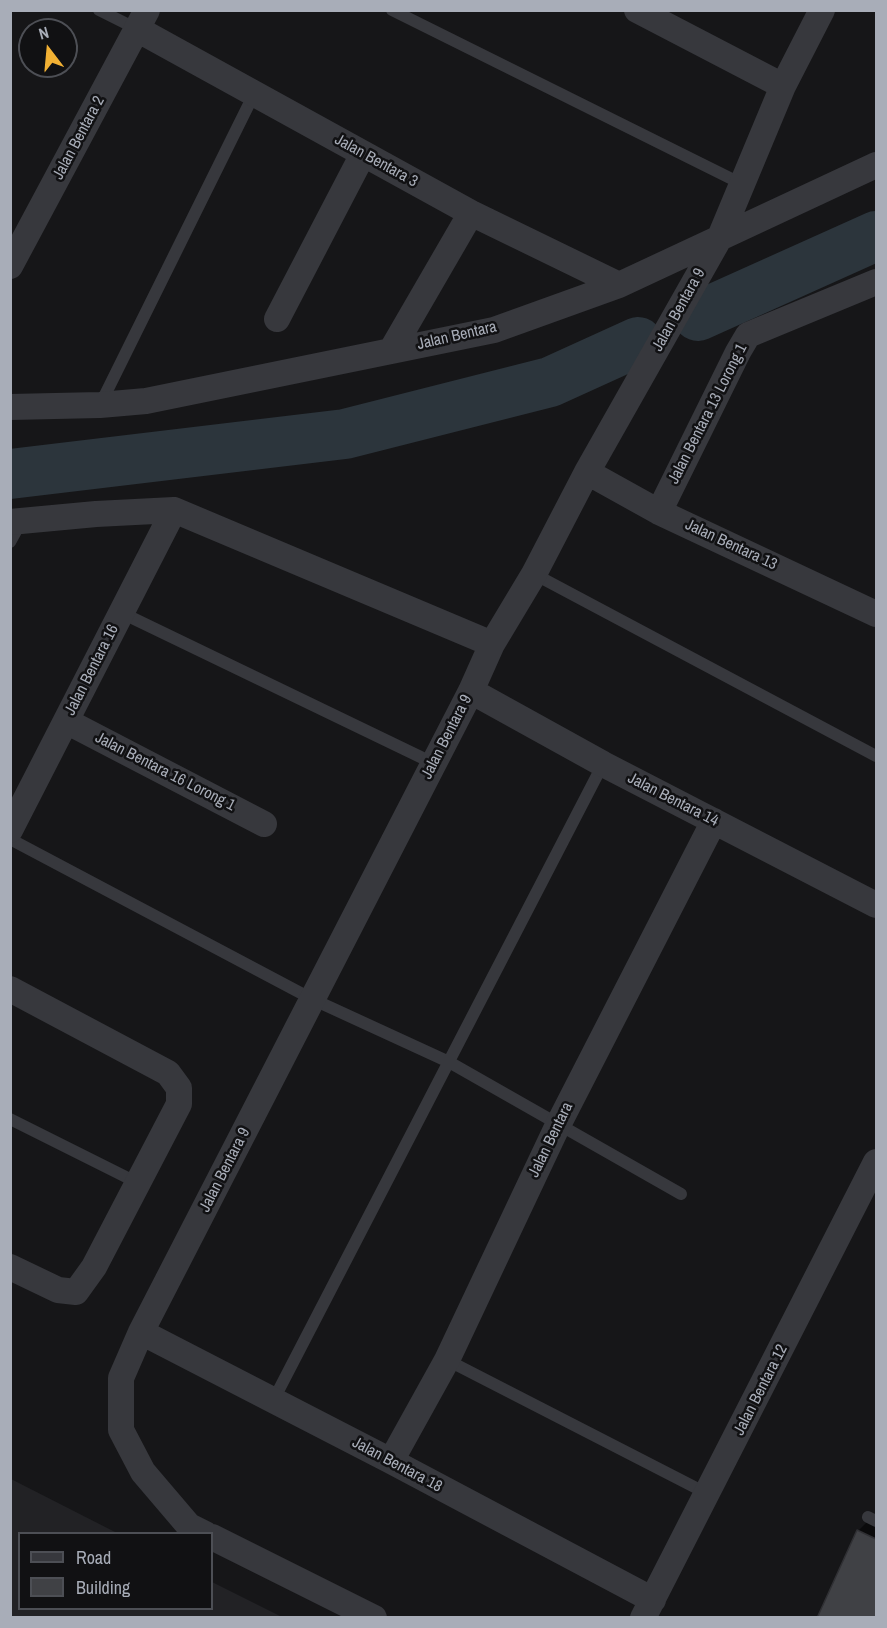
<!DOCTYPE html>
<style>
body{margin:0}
#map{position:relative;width:887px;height:1628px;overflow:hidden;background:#161618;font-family:"Archivo Narrow",sans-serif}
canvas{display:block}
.frame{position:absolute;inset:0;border:12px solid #a8adb8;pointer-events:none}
.legend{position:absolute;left:18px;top:1532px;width:195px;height:78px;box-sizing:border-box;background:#111113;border:2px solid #4d4f55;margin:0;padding:8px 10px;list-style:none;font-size:18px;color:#a8adb8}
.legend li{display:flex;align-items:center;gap:12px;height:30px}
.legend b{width:30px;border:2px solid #4d4f55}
.north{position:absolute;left:18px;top:18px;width:60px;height:60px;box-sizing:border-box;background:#111113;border:2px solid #4d4f55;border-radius:50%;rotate:344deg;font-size:16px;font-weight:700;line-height:24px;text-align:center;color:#a8adb8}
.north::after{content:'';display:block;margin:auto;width:21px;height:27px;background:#f2b134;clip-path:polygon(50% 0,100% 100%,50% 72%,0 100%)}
</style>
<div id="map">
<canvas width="887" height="1628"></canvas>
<div class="frame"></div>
<ul class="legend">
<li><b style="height:8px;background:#37383d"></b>Road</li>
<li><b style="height:16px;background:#404145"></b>Building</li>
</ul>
<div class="north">N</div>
</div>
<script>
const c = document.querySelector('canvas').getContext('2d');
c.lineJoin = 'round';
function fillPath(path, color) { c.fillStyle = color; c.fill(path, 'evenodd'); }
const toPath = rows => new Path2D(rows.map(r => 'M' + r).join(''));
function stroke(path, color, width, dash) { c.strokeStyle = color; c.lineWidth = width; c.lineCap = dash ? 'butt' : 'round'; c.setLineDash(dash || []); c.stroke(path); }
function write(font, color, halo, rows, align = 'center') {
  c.font = font + ' "Archivo Narrow",sans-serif'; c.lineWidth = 5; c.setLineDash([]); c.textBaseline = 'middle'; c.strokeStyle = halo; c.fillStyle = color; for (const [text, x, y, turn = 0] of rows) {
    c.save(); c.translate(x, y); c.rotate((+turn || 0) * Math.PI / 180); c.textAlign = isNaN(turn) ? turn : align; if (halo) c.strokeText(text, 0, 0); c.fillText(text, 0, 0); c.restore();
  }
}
fillPath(toPath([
 [11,1479,117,1533,20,1534,20,1608,212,1608,212,1582,282,1617,11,1617]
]), '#222225');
fillPath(toPath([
 [872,1517,876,1519,876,1618,819,1618,858,1531]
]), '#0007');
stroke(toPath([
 [698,316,876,236],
 [10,474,345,434,550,382,638,342]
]), '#2c353c', 50);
const building = toPath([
 [857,1530,876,1539,876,1618,817,1618,857,1530]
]);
fillPath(building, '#404145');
stroke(building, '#303034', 1.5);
stroke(toPath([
 [99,10,137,29],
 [392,10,742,184],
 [100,405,254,94],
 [10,542,21,522],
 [534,574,876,756],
 [122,613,433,763],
 [10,839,312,999,449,1062,681,1194],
 [10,1119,138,1183],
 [447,1360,708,1494],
 [273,1401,603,764],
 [868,1517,876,1521]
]), '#37383d', 12);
stroke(toPath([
 [637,10,783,86],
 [137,29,471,213,619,285],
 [10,266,147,10],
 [277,319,363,154],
 [391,351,471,213],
 [10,407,100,405,146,401,494,330,619,285,876,165],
 [587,472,659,512,876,614],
 [659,512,738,352,748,335,876,282],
 [10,522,96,514,174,510,492,644],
 [471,691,603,764,876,905],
 [66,721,264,824],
 [10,830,174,510],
 [10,989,168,1073,179,1088,179,1104,94,1267,76,1292,58,1290,10,1267],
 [141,1332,391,1461,653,1600],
 [391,1461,447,1360,558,1125,714,821],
 [205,1534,189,1526,143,1472,121,1430,121,1378,141,1332,471,691,492,644,534,574,587,472,720,237,783,86,822,10],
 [212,1537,374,1618],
 [643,1618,876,1162]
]), '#37383d', 26);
write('16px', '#a8adb8', '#111113', [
 ["Jalan Bentara 2",79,138,-62],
 ["Jalan Bentara 3",376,161,29],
 ["Jalan Bentara 9",679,310,-61],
 ["Jalan Bentara",457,336,-13],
 ["Jalan Bentara 13 Lorong 1",708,414,-63],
 ["Jalan Bentara 13",731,545,25],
 ["Jalan Bentara 16",92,670,-63],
 ["Jalan Bentara 9",447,737,-63],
 ["Jalan Bentara 16 Lorong 1",165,772,27],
 ["Jalan Bentara 14",673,800,27],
 ["Jalan Bentara",551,1140,-64],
 ["Jalan Bentara 9",225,1170,-63],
 ["Jalan Bentara 12",761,1390,-63],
 ["Jalan Bentara 18",397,1465,28]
]);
</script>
